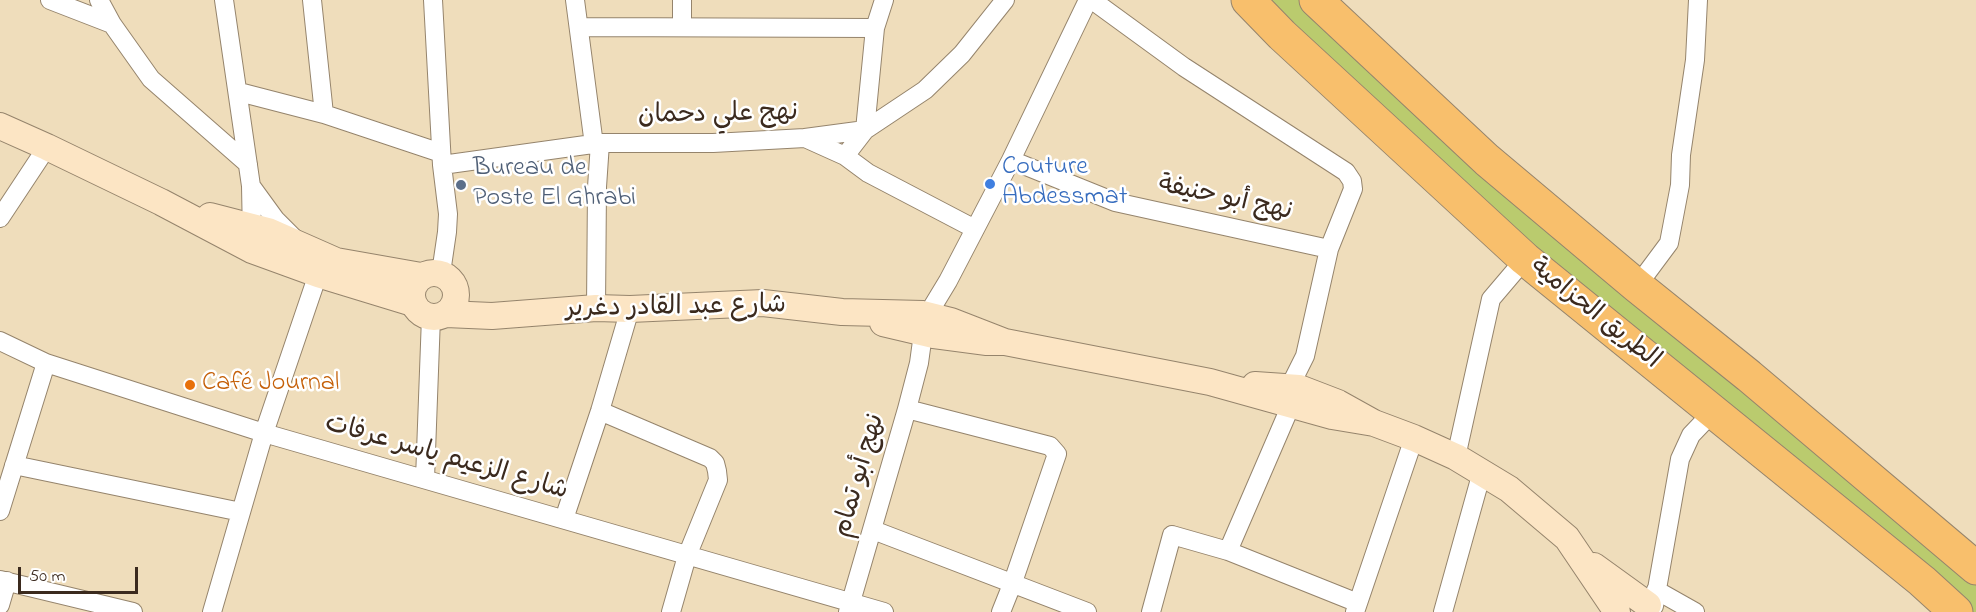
<!DOCTYPE html>
<meta charset="utf-8">
<style>
body{margin:0}
#map{position:relative;width:1976px;height:612px;overflow:hidden;background:#efddbb;font-family:"Indie Flower",sans-serif}
canvas{display:block}
.scale{position:absolute;left:18px;top:567px;width:120px;height:27px;box-sizing:border-box;border:3px solid #3b2a1e;border-top:0;padding-left:8px;font-size:18px;line-height:21px;white-space:nowrap;color:#3b2a1e;-webkit-text-stroke:4px #fff;paint-order:stroke}
</style>
<div id="map">
<canvas width="1976" height="612"></canvas>
<div class="scale">50 m</div>
</div>
<script>
const c = document.querySelector('canvas').getContext('2d');
c.lineJoin = 'round';
function fillPath(path, color) { c.fillStyle = color; c.fill(path, 'evenodd'); }
const toPath = rows => new Path2D(rows.map(r => 'M' + r).join(''));
function stroke(path, color, width, dash) { c.strokeStyle = color; c.lineWidth = width; c.lineCap = dash ? 'butt' : 'round'; c.setLineDash(dash || []); c.stroke(path); }
function write(font, color, halo, rows, align = 'center') {
  c.font = font + ' "Indie Flower","Playpen Sans Arabic",sans-serif'; c.lineWidth = 5; c.setLineDash([]); c.textBaseline = 'middle'; c.strokeStyle = halo; c.fillStyle = color; for (const [text, x, y, turn = 0] of rows) {
    c.save(); c.translate(x, y); c.rotate((+turn || 0) * Math.PI / 180); c.textAlign = isNaN(turn) ? turn : align; if (halo) c.strokeText(text, 0, 0); c.fillText(text, 0, 0); c.restore();
  }
}
fillPath(toPath([
 [1264,0,1299,0,1976,581,1976,612,1968,612,1570,279]
]), '#bacb6e');
const street = toPath([
 [50,0,112,24],
 [99,0,112,24,151,79,248,164],
 [224,0,251,186,252,236],
 [312,0,324,114],
 [433,0,442,165,448,214,447,232,441,273],
 [575,0,594,145],
 [1092,0,1184,67,1346,172,1352,181,1353,189,1329,249,1305,356,1290,386,1289,396,1291,405,1228,551],
 [579,27,875,28],
 [682,27,682,0],
 [239,92,324,114,441,153],
 [865,130,875,28,884,0],
 [805,138,865,130],
 [845,156,865,130,925,90,962,54,1005,0],
 [1011,160,1115,202,1329,249],
 [442,165,600,143,713,143,805,138,845,156,868,173,975,229],
 [251,186,275,219,294,238],
 [0,218,47,147],
 [1637,286,1669,243,1680,185,1681,155,1695,60,1698,0],
 [596,308,597,187,600,143],
 [0,341,46,363,264,433,884,612],
 [907,409,1050,446,1057,454,1013,582,1001,612],
 [600,411,710,458,715,463,717,471,718,480,687,556,671,612],
 [1456,457,1491,299,1525,259],
 [14,465,241,512],
 [425,479,431,317],
 [0,511,46,363],
 [564,519,600,411,630,309],
 [873,530,1087,612],
 [0,580,133,612],
 [1656,590,1695,612],
 [0,605,7,581],
 [1654,606,1680,459,1691,435,1713,412],
 [212,612,264,433,318,274],
 [848,612,907,409,919,363,925,319,948,281,1011,160,1088,0],
 [1151,612,1172,535,1228,551,1358,603],
 [1355,612,1414,438],
 [1443,612,1482,472]
]);
const secondary = toPath([
 [0,126,47,147,161,202,252,250,318,274,413,303],
 [210,216,268,231,336,261,421,276],
 '412 295a22 22 0 1 1 44 0a22 22 0 1 1-44 0Z',
 [446,314,492,316,596,308,630,309,763,303,842,312,923,314,951,321,1005,342],
 [883,323,934,335,987,342,1005,342,1210,382,1332,416,1374,423],
 [1255,385,1299,388,1338,403,1374,423,1414,438,1456,457,1509,489,1567,538,1617,612],
 [1594,566,1648,605]
]);
const highway = toPath([
 [1248,0,1282,35,1525,259,1922,581,1956,612],
 [1316,0,1487,160,1637,286,1749,376,1976,568]
]);
stroke(street, '#95846c', 20);
stroke(secondary, '#95846c', 28);
stroke(highway, '#95846c', 35);
stroke(street, '#fff', 18);
stroke(secondary, '#fce5c4', 26);
stroke(highway, '#f8bf6c', 33);
for (const [x, y, r, color] of [
 [990,184,6,"#3f7fe0"],
 [461,185,6,"#5c6f8a"],
 [190,385,6,"#e8710a"]
]) { const dot = new Path2D(); dot.arc(x, y, r, 0, 2 * Math.PI); c.fillStyle = color; c.fill(dot); stroke(dot, '#fff', 2); }
write('26px', '#3b2a1e', '#fff', [
 ["نهج علي دحمان",718,116,-1],
 ["نهج أبو حنيفة",1225,200,12],
 ["شارع عبد القادر دغرير",676,309,-1],
 ["الطريق الحزامية",1594,315,39],
 ["شارع الزعيم ياسر عرفات",446,459,16],
 ["نهج أبو تمام",861,476,-74]
]);
write('26px', '#366cbe', '#fff', [
 ["Couture",1002,169],
 ["Abdessmat",1002,199]
], 'left');
write('26px', '#4e5e75', '#fff', [
 ["Bureau de",473,170],
 ["Poste El Ghrabi",473,200]
], 'left');
write('26px', '#c56008', '#fff', [
 ["Café Journal",202,385]
], 'left');
</script>
